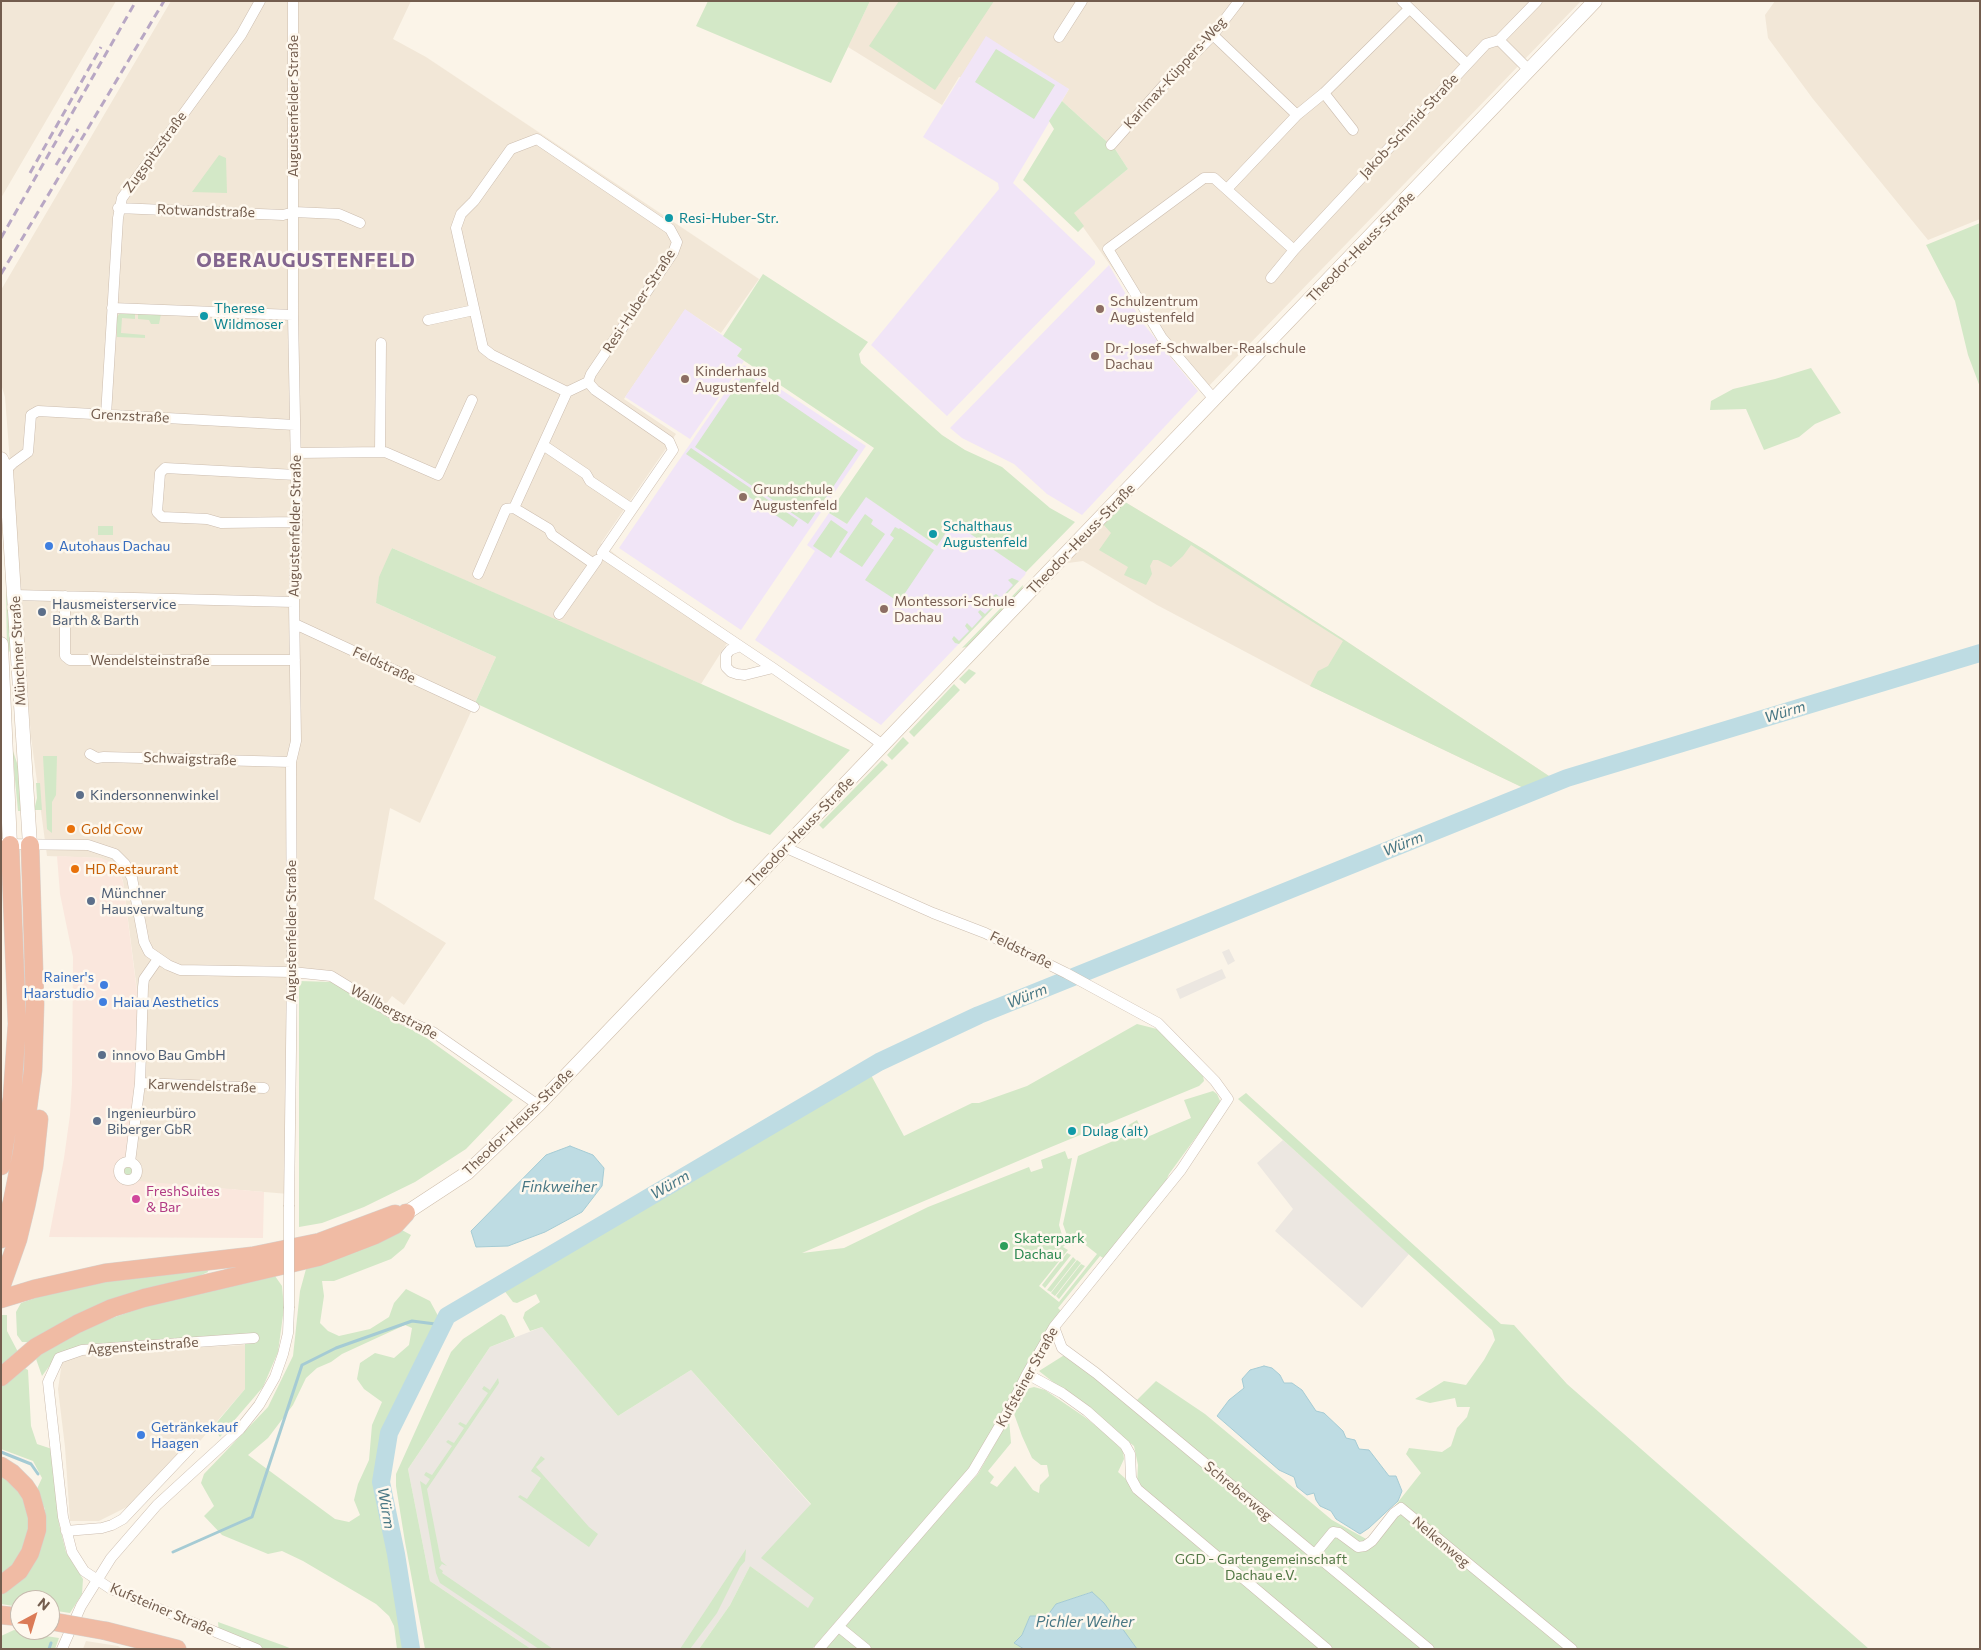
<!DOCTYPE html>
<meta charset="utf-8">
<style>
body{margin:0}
#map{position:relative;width:1981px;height:1650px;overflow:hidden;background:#fbf4e8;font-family:Commissioner,sans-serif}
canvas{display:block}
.frame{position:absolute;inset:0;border:2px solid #735d4e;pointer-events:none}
.north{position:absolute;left:10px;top:1590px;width:50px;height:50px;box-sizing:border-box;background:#fef8ee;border:1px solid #c6baae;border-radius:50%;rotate:39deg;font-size:14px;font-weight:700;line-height:20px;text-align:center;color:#735d4e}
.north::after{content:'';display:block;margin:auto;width:18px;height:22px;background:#db7b57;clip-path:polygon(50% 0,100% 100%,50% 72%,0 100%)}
</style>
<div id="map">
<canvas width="1981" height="1650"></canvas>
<div class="frame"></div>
<div class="north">N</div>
</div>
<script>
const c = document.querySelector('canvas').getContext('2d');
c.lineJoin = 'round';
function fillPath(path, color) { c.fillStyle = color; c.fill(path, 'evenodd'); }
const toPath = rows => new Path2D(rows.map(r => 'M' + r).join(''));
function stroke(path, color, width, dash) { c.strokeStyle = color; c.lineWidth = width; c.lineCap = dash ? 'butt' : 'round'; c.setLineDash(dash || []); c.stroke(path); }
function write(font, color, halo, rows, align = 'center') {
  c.font = font + ' Commissioner,sans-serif'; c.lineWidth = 5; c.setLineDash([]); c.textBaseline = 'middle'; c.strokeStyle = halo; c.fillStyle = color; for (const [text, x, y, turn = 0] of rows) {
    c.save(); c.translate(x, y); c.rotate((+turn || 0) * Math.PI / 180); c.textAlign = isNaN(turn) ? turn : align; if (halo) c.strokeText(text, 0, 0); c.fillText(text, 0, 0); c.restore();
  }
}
fillPath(toPath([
 [1,1,116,1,1,198],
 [171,1,411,1,393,39,426,57,759,279,721,333,685,310,624,399,676,434,601,543,727,643,701,684,392,548,376,603,496,657,420,823,390,808,374,899,446,943,404,1005,392,996,383,1008,331,976,292,972,289,1194,127,1181,139,1101,142,1029,123,881,118,869,101,858,47,856,31,737,5,397,1,384,1,290],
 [870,1,1581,1,1205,390,1162,338,1073,213,1128,169,1115,149,1062,101,1069,89,959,77,942,105,848,47],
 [1775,1,1980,1,1980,219,1928,240,1813,99,1768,38,1765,15],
 [1125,502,1205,550,1340,637,1558,782,1532,792,1310,686,1157,605,1083,561,1068,563,1079,547],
 [245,1345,245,1389,193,1449,127,1507,99,1521,70,1521,65,1447,58,1389,62,1362,85,1353],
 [86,1641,118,1646,122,1649,83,1649]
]), '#f2e7d7');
fillPath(toPath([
 [57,856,101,858,111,862,118,869,123,882,141,1024,139,1101,127,1180,264,1192,263,1238,49,1237,64,1158,70,1115,72,1084,73,957,60,894]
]), '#fae7dd');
fillPath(toPath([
 [1229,949,1235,961,1228,965,1222,952],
 [1222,969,1226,978,1180,999,1176,989],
 [1283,1140,1409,1254,1362,1308,1275,1231,1293,1209,1257,1163],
 [542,1327,618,1416,691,1370,811,1505,814,1599,808,1609,750,1566,730,1605,699,1649,531,1649,430,1581,408,1469,490,1347]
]), '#ece7e1');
fillPath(toPath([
 [986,36,1069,89,1013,183,1095,261,1095,264,947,416,871,345,999,189,998,183,923,137],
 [1109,265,1142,322,1198,391,1082,515,1047,494,1014,464,962,438,950,428],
 [685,309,742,349,737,356,744,361,690,439,625,397],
 [744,365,866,446,741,630,619,548],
 [865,496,937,546,953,521,1026,572,1025,575,881,725,755,640,815,551,807,545,829,513,847,524]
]), '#f1e5f7');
fillPath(toPath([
 [708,1,870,1,831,83,696,26],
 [899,1,994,1,935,90,869,46],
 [996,49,1055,85,1034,119,975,82],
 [1062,101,1115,149,1128,169,1074,213,1084,226,1078,232,1023,180,1054,129,1049,121],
 [219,155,226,158,227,193,192,192],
 [1980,223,1980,387,1968,355,1955,301,1926,245],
 [763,274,868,342,859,354,861,363,942,435,965,450,1002,467,1050,508,1075,522,1026,572,953,522,937,546,866,497,847,524,829,513,874,448,737,356,742,349,723,336],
 [120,313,135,314,135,319,122,318,121,333,145,335,145,338,117,337,117,317],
 [138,314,161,314,159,324,151,324,149,320,138,319],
 [1811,368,1841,413,1815,424,1799,437,1764,450,1746,409,1710,410,1711,401,1733,389,1775,379],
 [745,373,858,450,808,524,695,447],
 [691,448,798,520,793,527,686,454],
 [1125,502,1205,550,1340,637,1558,782,1532,792,1310,686,1318,671,1328,666,1343,641,1191,545,1183,556,1171,567,1158,560,1153,560,1150,566,1152,574,1146,585,1124,575,1128,567,1099,550,1111,533,1103,524],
 [865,514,873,520,871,524,885,534,862,567,839,552],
 [831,520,848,532,831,558,813,546],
 [98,526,113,526,113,535,98,535],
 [895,527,899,529,900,528,934,550,899,602,865,580,894,538,890,535],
 [392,548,564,623,850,750,770,835,735,822,475,703,496,657,376,603,379,577],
 [1012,578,1019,581,959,644,955,643,952,639,954,636,959,641,969,631,965,626,967,623,972,628,982,617,978,612,980,610,985,614,998,601,993,596,996,594,1001,598,1013,585,1008,580],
 [1023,585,1022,590,969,646,962,648],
 [6,589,12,649,8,653,7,652],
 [969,669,976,673,965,684,959,679],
 [954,684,960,690,914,737,909,732],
 [903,737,909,743,892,760,887,755],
 [12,748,19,769,22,811,18,811],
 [43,756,57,756,56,795,52,802,52,833,47,829],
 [882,760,888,765,823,829,819,825],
 [36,783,40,783,42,810,34,810,37,798],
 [299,981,333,982,395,1022,421,1034,513,1100,466,1149,415,1182,364,1207,322,1223,299,1227],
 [1137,1024,1157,1029,1203,1076,1204,1081,1199,1086,1051,1147,802,1253,844,1248,928,1207,1029,1167,1031,1172,1043,1168,1041,1160,1065,1151,1068,1159,1072,1158,1059,1225,1065,1245,1063,1247,1068,1250,1039,1286,1059,1302,1097,1254,1078,1239,1073,1246,1070,1244,1063,1224,1078,1156,1125,1136,1122,1129,1137,1120,1145,1138,1191,1118,1184,1100,1213,1091,1217,1094,1221,1103,1169,1174,1165,1183,1108,1253,1103,1258,1100,1256,1058,1308,1062,1312,1051,1325,1023,1371,1004,1411,969,1469,812,1649,699,1649,730,1605,750,1566,808,1608,814,1598,761,1558,811,1504,691,1370,618,1416,542,1327,530,1331,523,1318,525,1312,540,1302,536,1294,517,1303,513,1302,503,1289,871,1075,904,1136,972,1103,979,1103,1027,1086],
 [1246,1093,1501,1324,1514,1325,1567,1384,1869,1649,1137,1649,1091,1592,1057,1604,1045,1619,1030,1616,1022,1635,1014,1643,1024,1649,823,1649,978,1474,1009,1419,1011,1443,988,1471,994,1477,990,1483,997,1487,1015,1466,1033,1490,1039,1493,1040,1485,1049,1476,1047,1465,1041,1465,1032,1458,1022,1436,1013,1411,1020,1395,1026,1389,1034,1387,1045,1390,1086,1418,1111,1438,1123,1451,1124,1459,1118,1472,1127,1480,1137,1484,1138,1465,1134,1446,1039,1371,1066,1354,1133,1404,1156,1381,1205,1414,1332,1520,1368,1540,1421,1473,1406,1454,1409,1448,1442,1452,1451,1446,1457,1428,1467,1417,1470,1407,1457,1407,1455,1398,1430,1403,1415,1399,1444,1381,1466,1385,1484,1360,1495,1340,1492,1330,1238,1099],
 '122 1172a7 7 0 1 1 14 0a7 7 0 1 1-14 0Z',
 [400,1229,411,1235,404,1248,391,1259,334,1281,322,1281,324,1296,320,1323,328,1331,339,1336,370,1329,389,1317,394,1303,406,1289,430,1301,443,1325,389,1433,381,1482,396,1554,411,1649,397,1649,394,1626,389,1616,376,1604,303,1561,282,1551,268,1554,222,1535,204,1516,214,1506,201,1483,204,1474,268,1407,293,1356,300,1291,306,1269,354,1251],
 [405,1325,412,1328,409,1345,394,1358,375,1353,360,1363,357,1379,364,1389,382,1402,372,1425,369,1460,358,1484,354,1500,360,1515,349,1522,335,1519,248,1455,268,1438,293,1405,306,1378,317,1368,331,1362,342,1354],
 [1067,1253,1071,1255,1045,1288,1042,1285],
 [1073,1257,1076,1260,1051,1292,1047,1290],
 [1077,1260,1081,1263,1055,1296,1051,1293],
 [1081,1264,1085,1266,1059,1299,1056,1296],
 [207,1267,208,1272,195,1278,32,1342,22,1342,17,1335,16,1312,21,1303,49,1293,100,1279],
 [275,1276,282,1286,284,1308,278,1352,263,1387,220,1437,213,1427,245,1389,245,1336,59,1353,42,1376,35,1356,87,1327,171,1297],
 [501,1314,505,1316,515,1337,490,1347,408,1469,430,1581,531,1649,425,1649,405,1542,396,1486,396,1474,451,1352,463,1339],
 [1,1315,7,1315,7,1331,18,1352,1,1367],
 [21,1366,28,1370,31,1426,37,1444,52,1449,59,1524,66,1552,83,1579,82,1594,70,1613,50,1610,50,1600,20,1600,20,1607,1,1604,1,1592,45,1529,45,1509,36,1491,42,1478,33,1461,1,1449,1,1382],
 [498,1378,499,1383,427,1489,441,1561,447,1566,442,1564,439,1568,443,1571,442,1573,553,1649,539,1649,440,1583,436,1573,420,1481,426,1485,430,1479,424,1475,426,1472,432,1475,452,1446,446,1442,448,1440,454,1443,464,1428,458,1424,460,1422,466,1425,488,1393,482,1389,484,1386,490,1390],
 [541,1456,545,1459,536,1467,589,1527,598,1534,589,1547,518,1497,520,1495,527,1499,541,1478,531,1471],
 [1,1473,23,1497,32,1527,19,1563,1,1578],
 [746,1549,745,1561,740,1567,717,1613,690,1649,680,1649],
 [218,1622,282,1645,292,1649,257,1649,219,1633],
 [14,1630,39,1635,59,1638,55,1649,1,1649,1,1636]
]), '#d3e8c7');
const water = toPath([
 [570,1146,593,1155,604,1168,602,1186,582,1212,545,1232,508,1246,476,1247,471,1231,546,1155,570,1146],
 [1264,1366,1272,1368,1280,1375,1284,1383,1292,1383,1302,1390,1316,1411,1324,1413,1343,1431,1346,1438,1355,1440,1359,1449,1369,1450,1389,1476,1396,1476,1402,1491,1398,1501,1369,1528,1360,1534,1336,1519,1331,1511,1320,1506,1316,1500,1314,1493,1307,1495,1297,1487,1294,1477,1279,1470,1217,1416,1229,1400,1244,1388,1242,1379,1250,1370,1264,1366],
 [1092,1592,1104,1603,1137,1649,1024,1649,1014,1643,1022,1635,1030,1616,1042,1616,1045,1619,1056,1604,1092,1592]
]);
fillPath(water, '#bedce3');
stroke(water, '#a5cbd4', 1);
stroke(toPath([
 [1,1452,31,1464,38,1474],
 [173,1552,252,1517,302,1365,336,1348,412,1321,443,1325],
 [49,1649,51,1643]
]), '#a5cbd4', 3);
stroke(toPath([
 [411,1649,396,1554,381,1482,389,1433,447,1316,879,1062,979,1015,1567,778,1980,653]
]), '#bedce3', 18);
const street = toPath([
 [1402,1,1467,64],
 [1213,35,1297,115],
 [1059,37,1082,1],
 [1499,40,1537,1],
 [1324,93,1353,130],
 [537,139,670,229,677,242,673,253,591,374,588,382,567,392,492,355,483,348,456,228,461,214,474,201,511,149,537,139],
 [1111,145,1164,85,1213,35,1239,1],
 [1227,189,1297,115,1324,93,1409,9],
 [118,208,283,215,294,212,339,214,360,223],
 [1271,278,1294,250],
 [112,308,293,315],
 [428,320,474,310],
 [588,382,595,390,669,441,673,450,602,553,740,646],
 [1214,399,1162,338,1108,249,1204,178,1214,178,1294,250,1486,44,1499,40,1530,71],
 [106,415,118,218,122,198,241,35,260,1],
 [543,445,586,474,590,481,632,509],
 [380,452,381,343],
 [296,453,385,452,438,475,472,400],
 [6,470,13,463,28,452,31,415,38,411,295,425],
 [296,475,165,468,160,473,157,512,162,517,207,519,221,523,297,522],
 [514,508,549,529,552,535,594,564],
 [478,574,506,509,514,508,567,392],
 [14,595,294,602],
 [65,596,65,656,70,660,295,660],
 [559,614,597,560],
 [295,624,474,707],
 [773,668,745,675,737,674,731,672,726,667,726,655,730,650,740,646,773,668,862,730,883,745],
 [90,754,97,758,104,757,291,762],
 [1,844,88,845,115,854,125,864,132,878,144,942,149,952,168,965,180,970,292,972,331,976,398,1017,433,1032,538,1105],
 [784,847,933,913,985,933,1066,973,1158,1023,1215,1081,1228,1099,1181,1170,1054,1327,1027,1374,1009,1410,973,1471,819,1649],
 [140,1083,264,1088],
 '119 1171a9 9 0 1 1 18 0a9 9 0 1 1-18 0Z',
 [130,1162,140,1083,143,987,144,979,158,959],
 [289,1205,292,972,291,762,296,741,294,602,297,522,293,315,293,1],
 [1054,1327,1062,1348,1096,1373,1429,1649],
 [254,1338,82,1350,59,1358,48,1382,63,1517,72,1552,84,1571,111,1589,257,1649],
 [1027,1374,1062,1393,1087,1411,1125,1445,1130,1454,1131,1478,1137,1489,1327,1649],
 [66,1531,102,1528,112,1525,123,1519,194,1444],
 [1315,1554,1333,1532,1339,1533,1358,1547,1365,1546,1372,1541,1394,1513,1401,1508,1572,1649],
 [839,1627,866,1649],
 [62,1649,81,1606,111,1558,157,1505,240,1429,259,1405,275,1377,283,1354,288,1333,289,1308]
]);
const secondary = toPath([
 [1,459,6,470,30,845],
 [1,644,10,845],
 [406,1213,467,1173,538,1105,1595,1]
]);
const highway = toPath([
 [1,1166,12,1098,17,1024,10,845],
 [1,1239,12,1202,22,1152,33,1070,35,1004,30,845],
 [1,1287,18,1239,26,1206,34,1167,39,1119],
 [1,1299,34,1289,105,1273,252,1256,320,1242,395,1214],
 [1,1377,36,1347,77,1324,112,1308,144,1298,318,1257,375,1235,395,1225,406,1213],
 [1,1466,12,1473,25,1486,31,1495,37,1517,37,1530,30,1553,19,1571,1,1585],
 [1,1615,20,1617],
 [106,1631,177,1649]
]);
stroke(street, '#ccbdaf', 11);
stroke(secondary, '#cfbeac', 15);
stroke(highway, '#d8d2cd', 19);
stroke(street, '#fff', 10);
stroke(secondary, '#fff', 14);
stroke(highway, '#f0bba4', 18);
stroke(toPath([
 [56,165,78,129],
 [30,173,101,47],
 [1,238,136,1],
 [1,274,164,1]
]), '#b8a7c4', 3, [8, 5]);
const streetBridge = toPath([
 [289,1308,289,1205]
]);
const highwayBridge = toPath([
 [50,1621,106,1631]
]);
stroke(streetBridge, '#ccbdaf', 11, []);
stroke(highwayBridge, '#d8d2cd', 19, []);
stroke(streetBridge, '#fff', 10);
stroke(highwayBridge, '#f0bba4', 18);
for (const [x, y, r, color] of [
 [669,218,5,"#0f9aa8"],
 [1100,309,5,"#8d6e63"],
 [204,316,5,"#0f9aa8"],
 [1095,356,5,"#8d6e63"],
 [685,379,5,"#8d6e63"],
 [743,497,5,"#8d6e63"],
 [933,534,5,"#0f9aa8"],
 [49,546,5,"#3f7fe0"],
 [884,609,5,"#8d6e63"],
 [42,612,5,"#5c6f8a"],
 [80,795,5,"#5c6f8a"],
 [71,829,5,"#e8710a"],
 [75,869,5,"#e8710a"],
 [91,901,5,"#5c6f8a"],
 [104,985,5,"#3f7fe0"],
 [103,1002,5,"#3f7fe0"],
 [102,1055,5,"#5c6f8a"],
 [97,1121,5,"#5c6f8a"],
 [1072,1131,5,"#0f9aa8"],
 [136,1199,5,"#d1479c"],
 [1004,1246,5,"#2e9e5b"],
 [141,1435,5,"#3f7fe0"]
]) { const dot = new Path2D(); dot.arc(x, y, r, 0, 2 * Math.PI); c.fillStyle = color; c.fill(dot); stroke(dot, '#fef8ee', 2); }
write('14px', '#735d4e', '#fef8ee', [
 ["Karlmax-Küppers-Weg",1175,73,-48],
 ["Augustenfelder Straße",293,106,-90],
 ["Jakob-Schmid-Straße",1409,126,-47],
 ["Zugspitzstraße",155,152,-54],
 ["Rotwandstraße",206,211,2],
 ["Theodor-Heuss-Straße",1361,247,-46],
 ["Resi-Huber-Straße",639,301,-57],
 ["Grenzstraße",130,416,3],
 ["Augustenfelder Straße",295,526,-89],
 ["Theodor-Heuss-Straße",1081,539,-46],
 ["Münchner Straße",18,651,-93],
 ["Wendelsteinstraße",150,660],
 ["Feldstraße",384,665,25],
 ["Schwaigstraße",190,759,2],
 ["Theodor-Heuss-Straße",800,832,-46],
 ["Augustenfelder Straße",291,931,-90],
 ["Feldstraße",1021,950,26],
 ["Wallbergstraße",394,1012,29],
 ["Karwendelstraße",202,1086,2],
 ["Theodor-Heuss-Straße",518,1122,-44],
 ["Aggensteinstraße",143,1346,-4],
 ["Kufsteiner Straße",1027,1377,-61],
 ["Schreberweg",1238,1491,40],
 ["Nelkenweg",1441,1542,40],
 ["Kufsteiner Straße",162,1609,23]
]);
write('14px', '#0d838f', '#fef8ee', [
 ["Resi-Huber-Str.",679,218],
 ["Therese",214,308],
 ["Wildmoser",214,324],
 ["Schalthaus",943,526],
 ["Augustenfeld",943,542],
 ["Dulag (alt)",1082,1131]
], 'left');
write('14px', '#785e54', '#fef8ee', [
 ["Schulzentrum",1110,301],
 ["Augustenfeld",1110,317],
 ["Dr.-Josef-Schwalber-Realschule",1105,348],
 ["Dachau",1105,364],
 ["Kinderhaus",695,371],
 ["Augustenfeld",695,387],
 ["Grundschule",753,489],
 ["Augustenfeld",753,505],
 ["Montessori-Schule",894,601],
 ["Dachau",894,617]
], 'left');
write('14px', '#366cbe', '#fef8ee', [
 ["Autohaus Dachau",59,546],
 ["Rainer's",94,977,"right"],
 ["Haarstudio",94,993,"right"],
 ["Haiau Aesthetics",113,1002],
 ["Getränkekauf",151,1427],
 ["Haagen",151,1443]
], 'left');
write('14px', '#4e5e75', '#fef8ee', [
 ["Hausmeisterservice",52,604],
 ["Barth & Barth",52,620],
 ["Kindersonnenwinkel",90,795],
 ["Münchner",101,893],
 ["Hausverwaltung",101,909],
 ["innovo Bau GmbH",112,1055],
 ["Ingenieurbüro",107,1113],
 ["Biberger GbR",107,1129]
], 'left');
write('14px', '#c56008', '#fef8ee', [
 ["Gold Cow",81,829],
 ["HD Restaurant",85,869]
], 'left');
write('14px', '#b23c85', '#fef8ee', [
 ["FreshSuites",146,1191],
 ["& Bar",146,1207]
], 'left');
write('14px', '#27864d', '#fef8ee', [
 ["Skaterpark",1014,1238],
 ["Dachau",1014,1254]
], 'left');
write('14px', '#537846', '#fef8ee', [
 ["GGD - Gartengemeinschaft",1261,1559],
 ["Dachau e.V.",1261,1575]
]);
write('italic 15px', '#497885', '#fef8ee', [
 ["Würm",1785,712,-17],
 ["Würm",1403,844,-22],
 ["Würm",1027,996,-22],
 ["Würm",670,1185,-30],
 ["Finkweiher",559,1187],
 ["Würm",386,1508,80],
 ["Pichler Weiher",1085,1622]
]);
c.letterSpacing = '1px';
write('bold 19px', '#83668f', '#fef8ee', [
 ["OBERAUGUSTENFELD",306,261]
]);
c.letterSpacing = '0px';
</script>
